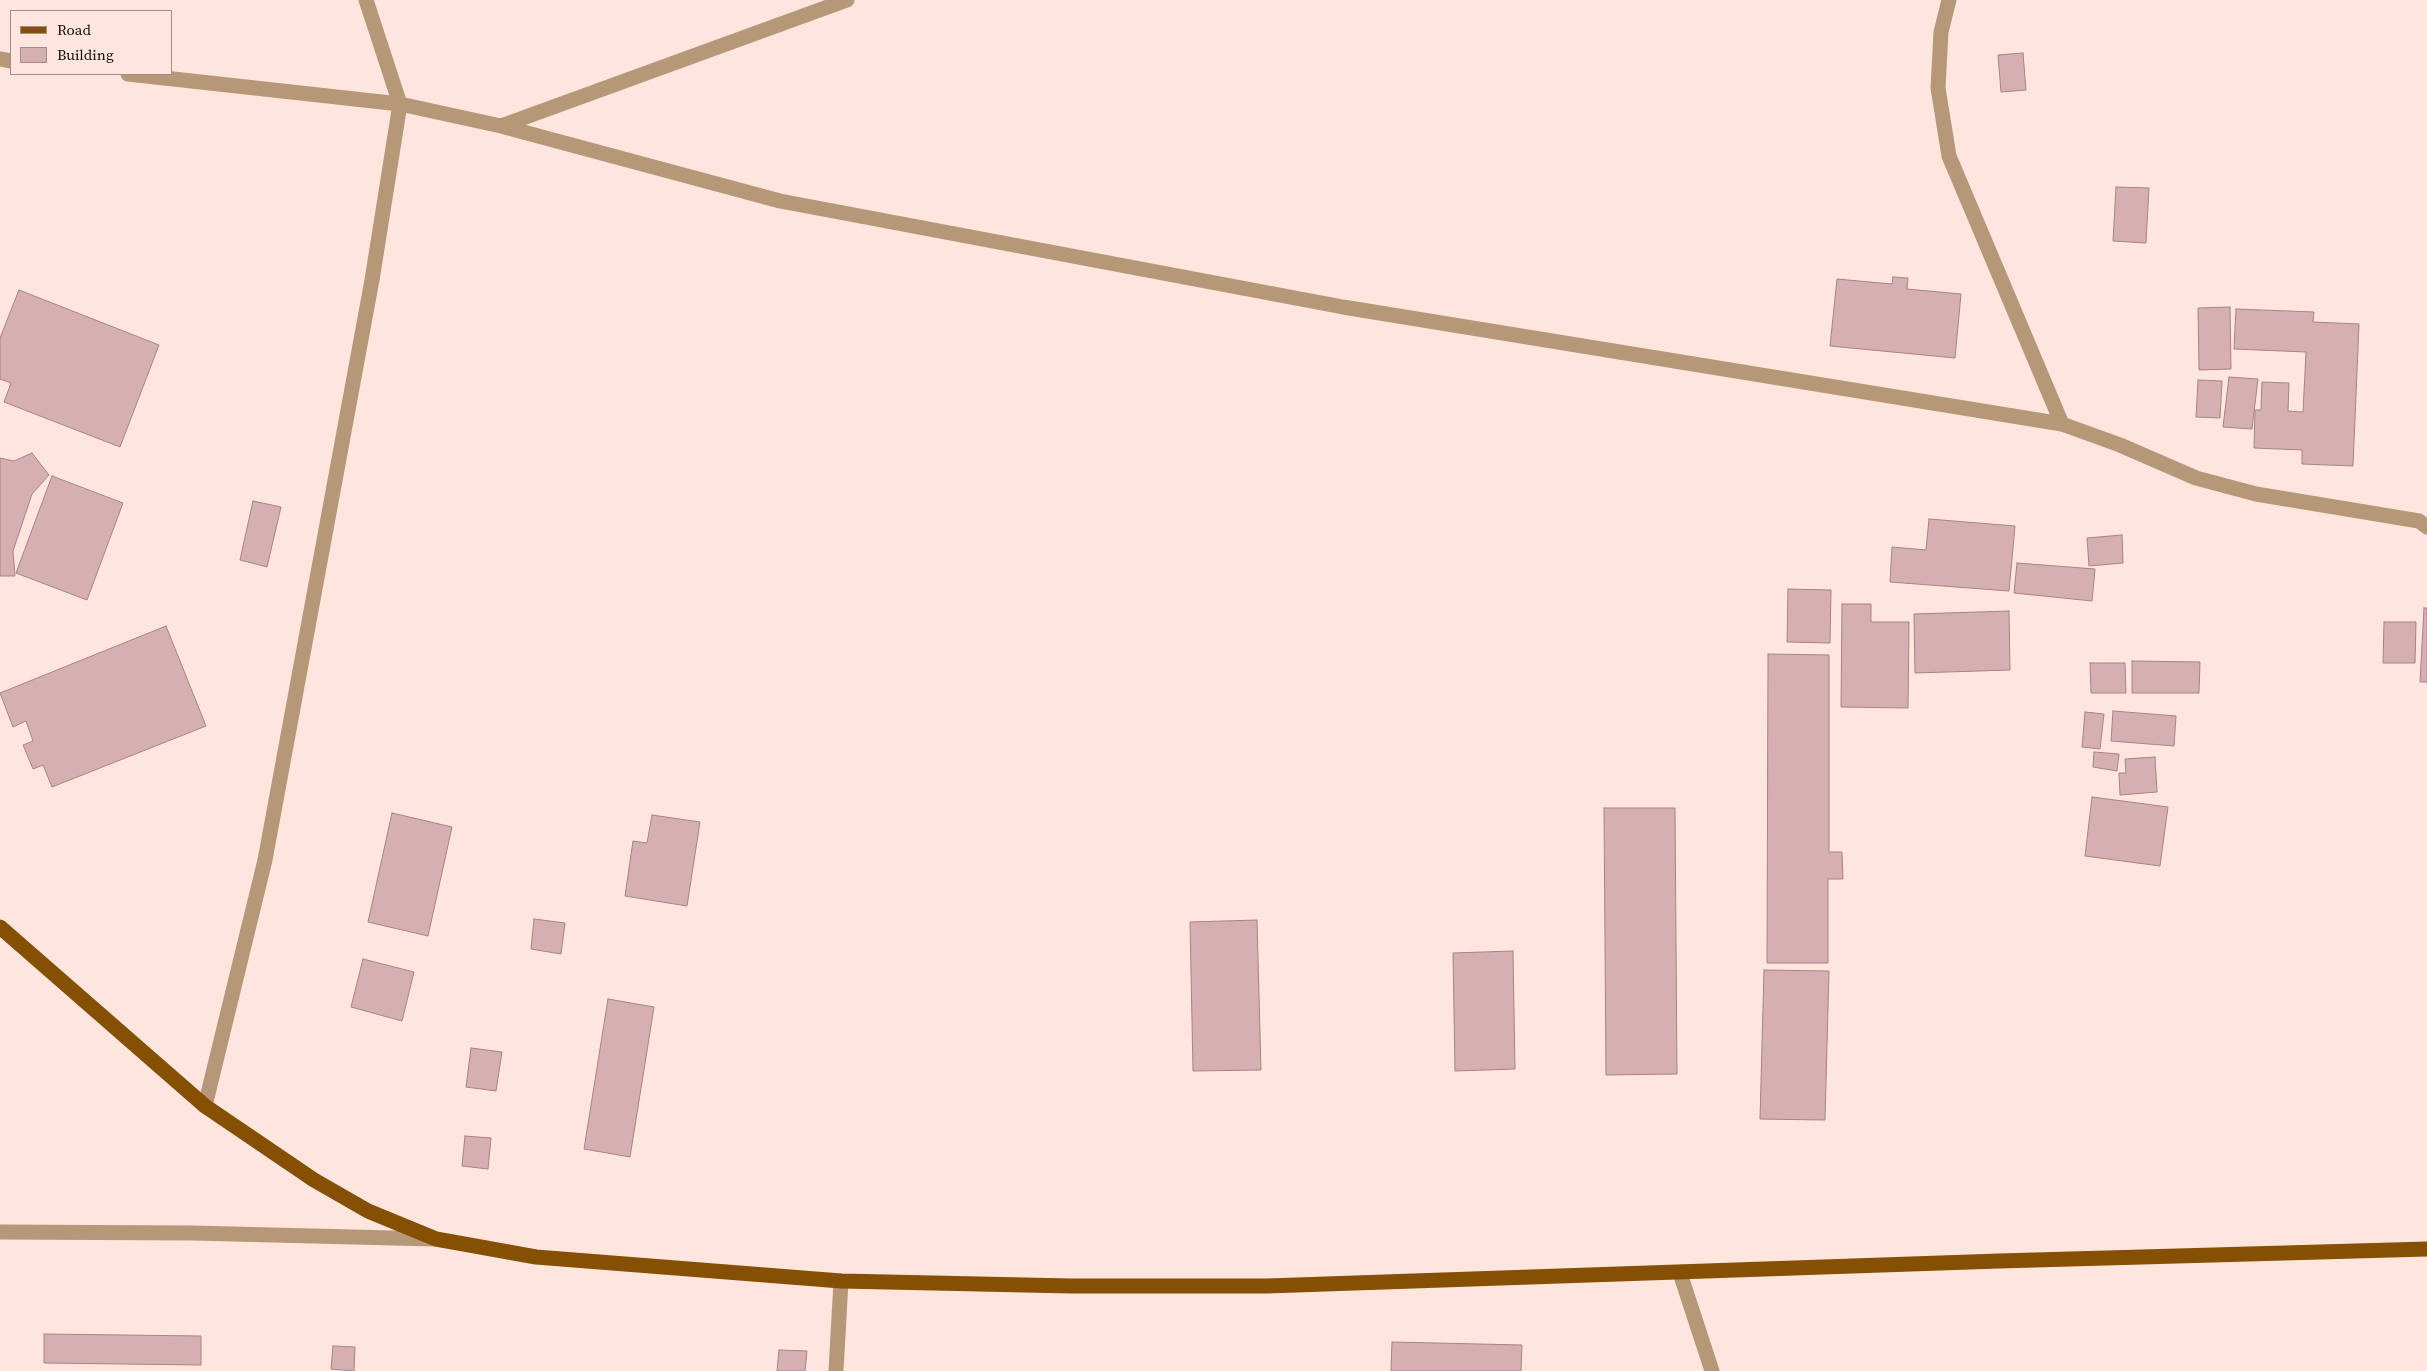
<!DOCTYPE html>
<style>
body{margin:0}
#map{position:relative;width:2427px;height:1371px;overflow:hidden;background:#fee6df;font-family:"Source Serif 4",serif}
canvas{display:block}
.legend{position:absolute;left:10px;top:10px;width:162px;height:65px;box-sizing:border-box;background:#fee6df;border:1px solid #a18e89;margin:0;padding:6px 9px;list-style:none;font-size:15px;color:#160a07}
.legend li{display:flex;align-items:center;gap:10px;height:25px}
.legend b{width:25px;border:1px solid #a18e89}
</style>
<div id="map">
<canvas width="2427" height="1371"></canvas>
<ul class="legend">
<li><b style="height:6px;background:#855004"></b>Road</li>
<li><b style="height:14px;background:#d6afb3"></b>Building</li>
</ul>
</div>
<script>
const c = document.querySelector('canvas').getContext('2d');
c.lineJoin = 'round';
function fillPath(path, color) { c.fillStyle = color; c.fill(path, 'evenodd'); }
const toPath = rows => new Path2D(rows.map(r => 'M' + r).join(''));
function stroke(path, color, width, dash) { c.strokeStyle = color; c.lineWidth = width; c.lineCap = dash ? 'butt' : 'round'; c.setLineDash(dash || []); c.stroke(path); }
const building = toPath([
 [2023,53,2026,90,2001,92,1998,55,2023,53],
 [2116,187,2149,188,2146,243,2113,241,2116,187],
 [1893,277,1908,278,1907,289,1961,294,1955,358,1830,346,1837,279,1892,284,1893,277],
 [19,290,159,345,120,447,4,402,11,383,0,379,0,338,19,290],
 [2230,307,2231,369,2199,370,2198,308,2230,307],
 [2236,309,2314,312,2313,322,2359,324,2353,466,2302,464,2302,450,2254,448,2255,410,2261,410,2262,382,2289,383,2288,411,2303,412,2306,352,2234,349,2236,309],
 [2229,377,2258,379,2252,429,2223,427,2229,377],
 [2198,380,2222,381,2220,418,2196,417,2198,380],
 [32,453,49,475,32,494,13,551,15,576,0,576,0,458,14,461,32,453],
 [52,476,123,503,87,600,16,573,52,476],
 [253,501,281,507,267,567,240,560,253,501],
 [1929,519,2015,526,2009,591,1890,582,1892,547,1926,550,1929,519],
 [2122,535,2123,563,2089,566,2087,538,2122,535],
 [2017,563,2095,569,2092,601,2014,593,2017,563],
 [1788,589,1831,590,1830,643,1787,642,1788,589],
 [1842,604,1871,604,1871,622,1909,622,1908,708,1841,707,1842,604],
 [2424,608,2427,608,2427,682,2420,682,2424,608],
 [2009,611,2010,670,1915,673,1914,614,2009,611],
 [2384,622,2416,622,2415,663,2383,663,2384,622],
 [166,626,206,726,52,787,43,765,33,769,23,745,33,741,26,721,13,727,0,693,166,626],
 [1768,654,1829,655,1829,852,1842,852,1843,879,1828,879,1828,963,1767,963,1768,654],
 [2132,661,2200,662,2199,693,2132,693,2132,661],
 [2090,663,2125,663,2126,693,2091,693,2090,663],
 [2113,711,2176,716,2174,746,2111,741,2113,711],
 [2085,712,2104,714,2100,749,2082,747,2085,712],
 [2094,752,2119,754,2117,771,2093,767,2094,752],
 [2155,757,2157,792,2120,795,2119,773,2126,773,2125,759,2155,757],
 [2092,797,2168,807,2160,866,2085,856,2092,797],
 [1604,808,1675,808,1677,1074,1606,1075,1604,808],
 [392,813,452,827,428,936,368,922,392,813],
 [652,815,700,822,687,906,625,896,633,841,647,843,652,815],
 [534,919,565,923,561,954,531,949,534,919],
 [1257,920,1261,1070,1193,1071,1190,922,1257,920],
 [1513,951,1515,1069,1455,1071,1453,953,1513,951],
 [363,959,414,972,402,1021,351,1007,363,959],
 [1764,970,1829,971,1825,1120,1760,1119,1764,970],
 [608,999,654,1007,630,1157,584,1149,608,999],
 [471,1048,502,1052,496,1091,466,1087,471,1048],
 [465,1136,491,1138,488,1169,462,1166,465,1136],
 [44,1334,201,1336,201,1365,44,1363,44,1334],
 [1392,1342,1522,1345,1521,1371,1391,1371,1392,1342],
 [333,1346,355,1347,354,1371,331,1369,333,1346],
 [779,1350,807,1351,805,1371,777,1371,779,1350]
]);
fillPath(building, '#d6afb3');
stroke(building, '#a78287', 1);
stroke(toPath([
 [1949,0,1941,32,1938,88,1949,156,2062,424],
 [0,59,11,61],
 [128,74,400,104,501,126,780,201,1343,307,2062,424,2120,445,2196,478,2256,494,2419,521,2427,527],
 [501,126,847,0],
 [205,1106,265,860,372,280,400,104,366,0],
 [0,1232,192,1233,434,1239],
 [1680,1273,1712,1371],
 [836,1371,841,1281]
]), '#b69879', 15);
stroke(toPath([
 [0,927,205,1106,314,1180,368,1211,436,1239,536,1257,841,1281,1071,1286,1267,1286,1999,1261,2427,1249]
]), '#855004', 15);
</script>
